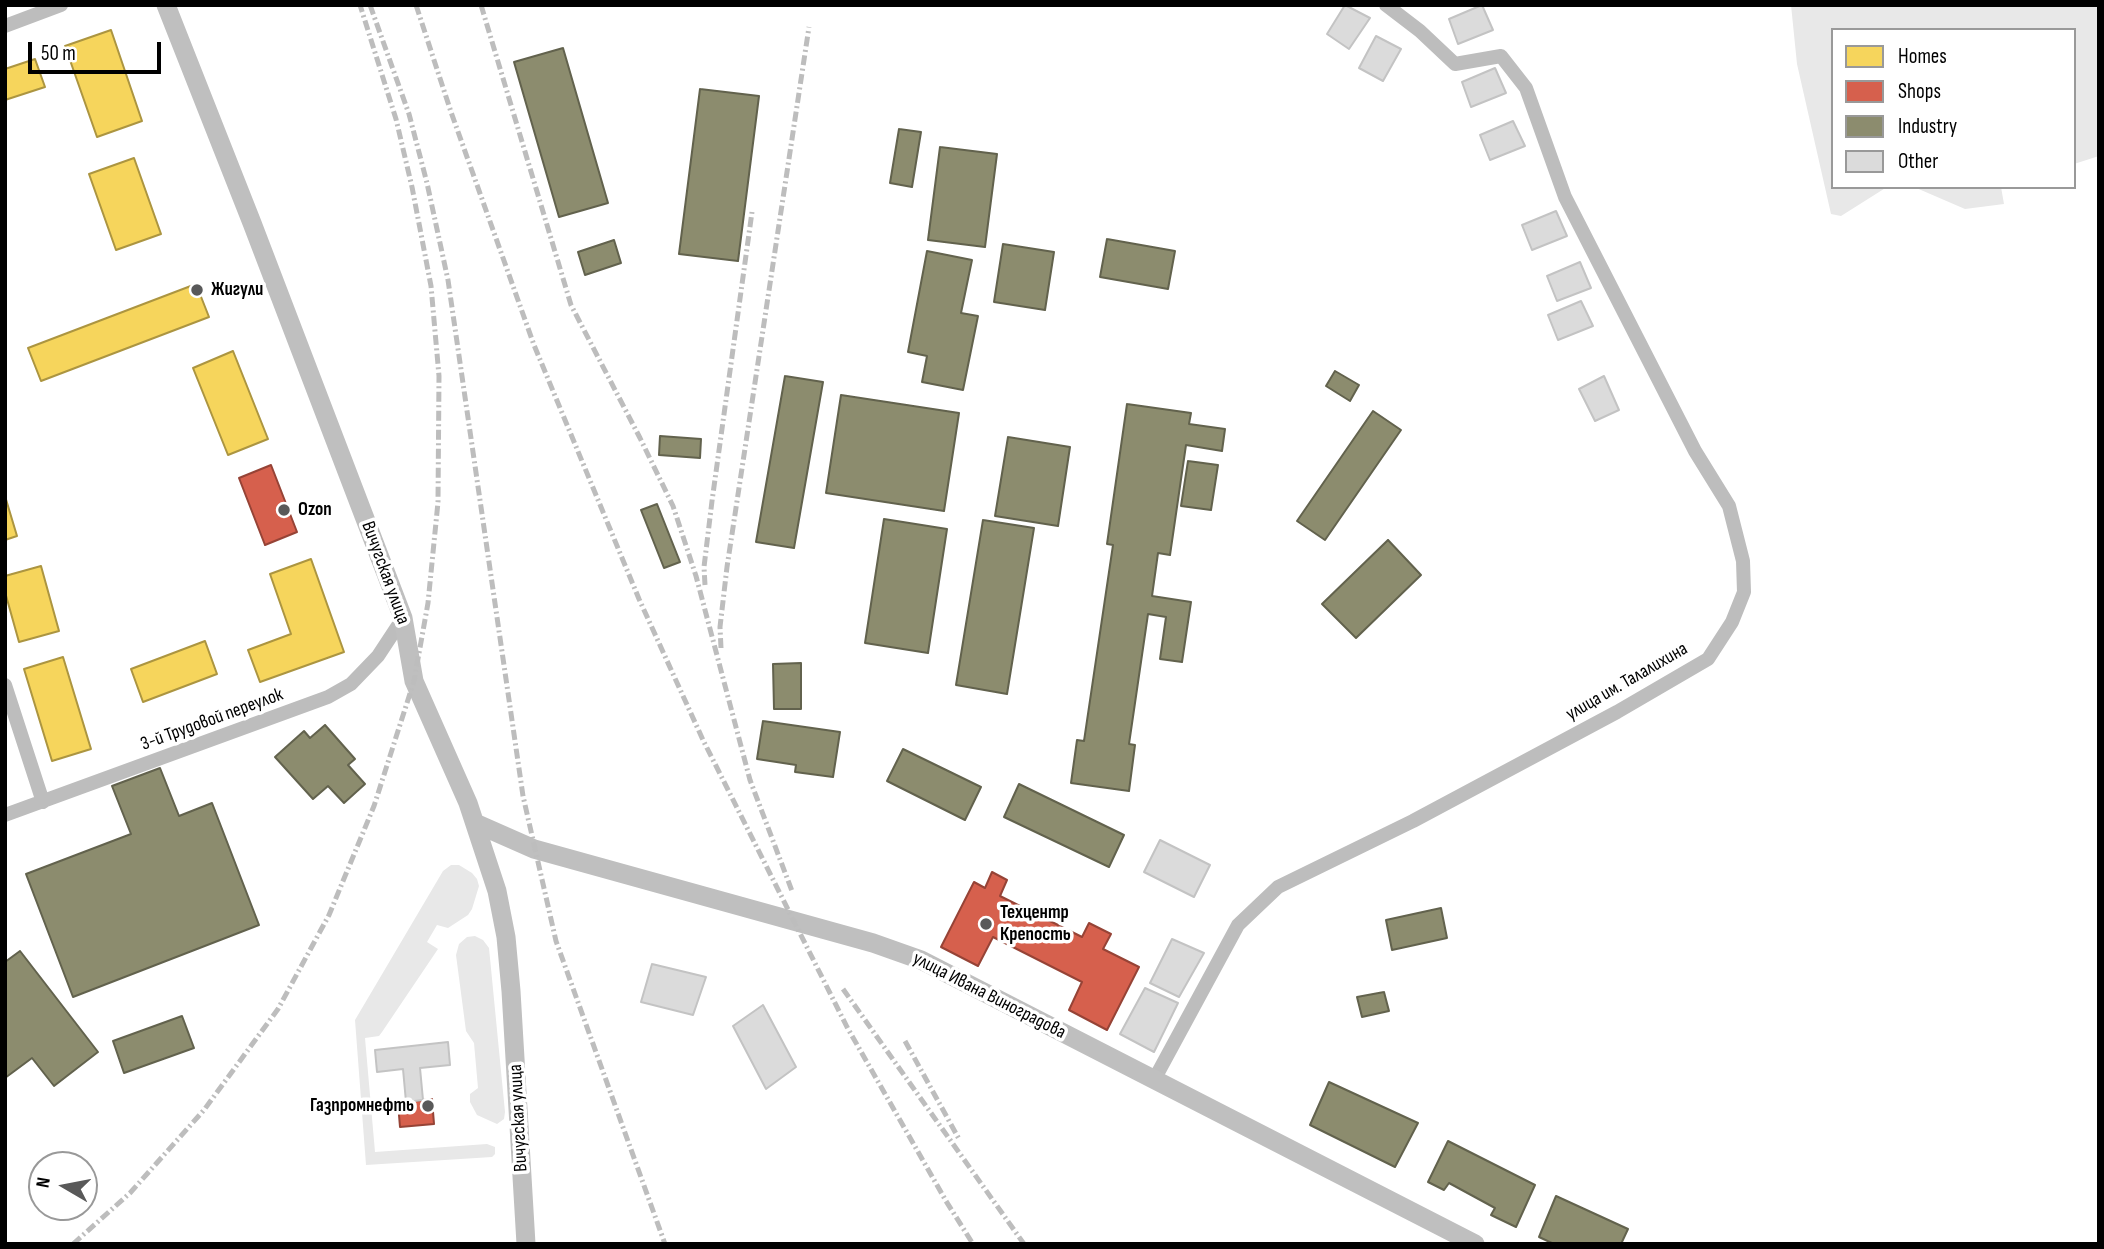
<!DOCTYPE html>
<meta charset="utf-8">
<style>
body{margin:0}
#map{position:relative;width:2104px;height:1249px;overflow:hidden;background:#fff;font-family:"Sofia Sans Condensed",sans-serif}
canvas{display:block}
.frame{position:absolute;inset:0;border:7px solid #000;pointer-events:none}
.legend{position:absolute;left:1831px;top:28px;width:245px;height:161px;box-sizing:border-box;background:#fff;border:2px solid #999;margin:0;padding:9px 12px;list-style:none;font-size:21px;color:#000}
.legend li{display:flex;align-items:center;gap:14px;height:35px}
.legend b{width:35px;border:2px solid #999}
.north{position:absolute;left:28px;top:1151px;width:70px;height:70px;box-sizing:border-box;background:#fff;border:2px solid #999;border-radius:50%;rotate:280deg;font-size:19px;font-weight:700;line-height:28px;text-align:center;color:#000}
.north::after{content:'';display:block;margin:auto;width:24px;height:32px;background:#595959;clip-path:polygon(50% 0,100% 100%,50% 72%,0 100%)}
.scale{position:absolute;left:28px;top:42px;width:133px;height:32px;box-sizing:border-box;border:4px solid #000;border-top:0;padding-left:9px;font-size:21px;line-height:24px;white-space:nowrap;color:#000;-webkit-text-stroke:5px #fff;paint-order:stroke}
</style>
<div id="map">
<canvas width="2104" height="1249"></canvas>
<div class="frame"></div>
<ul class="legend">
<li><b style="height:19px;background:#f6d55c"></b>Homes</li>
<li><b style="height:19px;background:#d6604d"></b>Shops</li>
<li><b style="height:19px;background:#8c8c6e"></b>Industry</li>
<li><b style="height:19px;background:#dbdbdb"></b>Other</li>
</ul>
<div class="north">N</div>
<div class="scale">50 m</div>
</div>
<script>
const c = document.querySelector('canvas').getContext('2d');
c.lineJoin = 'round';
function fillPath(path, color) { c.fillStyle = color; c.fill(path, 'evenodd'); }
const toPath = rows => new Path2D(rows.map(r => 'M' + r).join(''));
function stroke(path, color, width, dash) { c.strokeStyle = color; c.lineWidth = width; c.lineCap = dash ? 'butt' : 'round'; c.setLineDash(dash || []); c.stroke(path); }
function write(font, color, halo, rows, align = 'center') {
  c.font = font + ' "Sofia Sans Condensed",sans-serif'; c.lineWidth = 7; c.setLineDash([]); c.textBaseline = 'middle'; c.strokeStyle = halo; c.fillStyle = color; for (const [text, x, y, turn = 0] of rows) {
    c.save(); c.translate(x, y); c.rotate((+turn || 0) * Math.PI / 180); c.textAlign = isNaN(turn) ? turn : align; if (halo) c.strokeText(text, 0, 0); c.fillText(text, 0, 0); c.restore();
  }
}
fillPath(toPath([
 [1791,5,2099,5,2099,156,2074,164,2074,30,1833,30,1833,187,1887,187,1841,216,1831,214,1797,64],
 [1914,187,2001,187,2004,204,1965,209],
 [451,865,459,865,472,873,477,879,479,886,472,909,468,915,448,928,437,925,427,942,438,949,382,1032,379,1036,365,1038,375,1152,487,1144,495,1147,495,1154,492,1157,366,1165,355,1020,443,871],
 [475,936,483,940,489,948,505,1112,504,1119,497,1124,477,1115,470,1102,470,1094,478,1088,474,1043,466,1031,456,955,459,944,467,937]
]), '#e8e8e8');
const homes = toPath([
 [111,30,142,121,97,137,65,46,111,30],
 [35,59,45,87,5,100,5,69,35,59],
 [134,158,161,234,116,250,89,174,134,158],
 [196,284,209,317,41,381,28,348,196,284],
 [233,351,268,439,228,455,193,368,233,351],
 [5,496,17,536,5,540,5,496],
 [311,559,344,652,260,682,248,650,291,634,270,574,311,559],
 [41,566,59,631,19,642,5,592,5,576,41,566],
 [205,641,217,674,143,702,131,669,205,641],
 [63,657,91,749,52,761,24,669,63,657]
]);
fillPath(homes, '#f6d55c');
stroke(homes, '#ac9540', 2);
const shops = toPath([
 [271,465,297,532,265,545,239,478,271,465],
 [992,872,1007,880,1000,896,1082,937,1089,923,1111,934,1103,949,1139,967,1107,1030,1069,1010,1082,982,993,937,978,966,941,947,974,882,985,888,992,872],
 [432,1099,434,1124,400,1127,398,1103,432,1099]
]);
fillPath(shops, '#d6604d');
stroke(shops, '#964336', 2);
const industry = toPath([
 [563,48,608,203,559,217,514,62,563,48],
 [700,89,759,96,738,261,679,254,700,89],
 [899,129,921,132,912,187,890,183,899,129],
 [940,147,997,154,985,247,928,240,940,147],
 [1107,239,1175,251,1168,289,1100,277,1107,239],
 [614,240,621,263,585,275,578,252,614,240],
 [1003,244,1054,252,1045,310,994,302,1003,244],
 [927,251,972,260,961,313,978,316,963,390,922,382,927,356,908,352,927,251],
 [1335,371,1359,385,1350,401,1326,386,1335,371],
 [785,376,823,382,794,548,756,542,785,376],
 [841,395,959,413,944,511,826,493,841,395],
 [1127,404,1191,413,1189,424,1225,429,1222,451,1186,445,1170,555,1158,553,1152,596,1191,602,1182,662,1160,659,1166,617,1148,614,1129,744,1135,745,1129,791,1071,783,1077,740,1084,741,1113,545,1107,544,1127,404],
 [1373,411,1401,430,1325,540,1297,521,1373,411],
 [660,436,701,439,700,458,659,455,660,436],
 [1008,437,1070,447,1058,526,995,516,1008,437],
 [1188,461,1218,465,1211,510,1181,506,1188,461],
 [657,504,680,562,664,568,641,510,657,504],
 [884,519,947,529,928,653,865,643,884,519],
 [983,520,1034,528,1007,694,956,685,983,520],
 [1388,540,1421,575,1356,638,1322,604,1388,540],
 [801,663,801,709,774,709,773,664,801,663],
 [763,721,840,732,833,777,795,772,796,765,757,759,763,721],
 [325,725,355,759,348,765,365,784,344,803,328,786,313,799,275,757,304,731,310,738,325,725],
 [903,749,981,787,965,820,887,781,903,749],
 [160,768,179,816,212,803,259,925,73,997,26,874,131,834,112,786,160,768],
 [1019,784,1124,835,1109,867,1004,817,1019,784],
 [1441,908,1447,938,1392,950,1386,920,1441,908],
 [20,951,98,1052,54,1086,32,1058,5,1078,5,962,20,951],
 [1384,992,1389,1011,1362,1017,1357,997,1384,992],
 [182,1016,194,1048,124,1073,113,1041,182,1016],
 [1329,1082,1418,1123,1395,1167,1310,1125,1329,1082],
 [1448,1141,1535,1185,1516,1227,1491,1215,1495,1208,1449,1183,1444,1190,1428,1182,1448,1141],
 [1556,1196,1628,1229,1621,1244,1554,1244,1539,1237,1556,1196]
]);
fillPath(industry, '#8c8c6e');
stroke(industry, '#62624d', 2);
const building = toPath([
 [1345,5,1370,18,1349,49,1327,34,1345,5],
 [1482,5,1493,30,1458,44,1449,19,1482,5],
 [1376,36,1401,49,1383,81,1359,68,1376,36],
 [1495,68,1506,93,1471,107,1462,82,1495,68],
 [1513,121,1525,146,1490,160,1480,135,1513,121],
 [1556,211,1567,236,1532,250,1522,225,1556,211],
 [1580,262,1591,288,1557,301,1547,276,1580,262],
 [1581,301,1593,326,1558,340,1548,315,1581,301],
 [1604,376,1619,410,1595,421,1579,389,1604,376],
 [1160,840,1210,865,1194,897,1144,872,1160,840],
 [1172,939,1204,953,1179,997,1150,983,1172,939],
 [652,964,706,977,693,1015,641,1002,652,964],
 [1145,988,1178,1003,1154,1052,1120,1034,1145,988],
 [763,1005,796,1067,766,1089,733,1026,763,1005],
 [448,1042,450,1065,420,1068,423,1100,406,1102,403,1069,377,1072,375,1050,448,1042]
]);
fillPath(building, '#dbdbdb');
stroke(building, '#c3c3c3', 2);
stroke(toPath([
 [5,26,61,5],
 [5,685,43,802],
 [5,815,328,697,351,684,378,656,403,618],
 [1154,1080,1238,925,1278,887,1413,821,1617,712,1708,659,1732,622,1744,592,1743,561,1729,506,1695,451,1565,197,1526,88,1501,56,1455,64,1420,31,1386,5]
]), '#bdbdbd', 14);
stroke(toPath([
 [166,5,252,223,403,618,414,681,468,803,497,891,506,937,511,991,526,1244],
 [475,823,534,849,873,943,921,960,1475,1244]
]), '#bfbfbf', 19);
stroke(toPath([
 [370,5,409,114,427,183,448,280,523,796,556,941,665,1244],
 [416,5,451,112,534,345,639,599,703,740,847,1027,946,1201,973,1244],
 [481,5,571,305,640,438,673,506,696,576,750,780,792,891],
 [705,585,704,567,712,501,752,212],
 [721,648,720,627,727,567,809,27],
 [843,989,1024,1244],
 [905,1041,959,1139],
 [73,1244,130,1193,204,1110,278,1009,329,915,374,806,414,681,428,603,438,502,439,376,431,286,412,187,396,119,360,5]
]), '#bdbdbd', 5, [10, 3.5, 2, 3.5]);
for (const [x, y, r, color] of [
 [197,290,7,"#595959"],
 [284,510,7,"#595959"],
 [986,924,7,"#595959"],
 [428,1106,7,"#595959"]
]) { const dot = new Path2D(); dot.arc(x, y, r, 0, 2 * Math.PI); c.fillStyle = color; c.fill(dot); stroke(dot, '#fff', 2.5); }
write('bold 19px', '#000', '#fff', [
 ["Жигули",211,290],
 ["Ozon",298,510],
 ["Техцентр",1000,913],
 ["Крепость",1000,935],
 ["Газпромнефть",414,1106,"right"]
], 'left');
write('19px', '#000', '#fff', [
 ["Вичугская улица",385,573,70],
 ["улица им. Талалихина",1627,682,-30],
 ["3-й Трудовой переулок",212,720,-20],
 ["улица Ивана Виноградова",989,996,27],
 ["Вичугская улица",519,1118,-93]
]);
</script>
